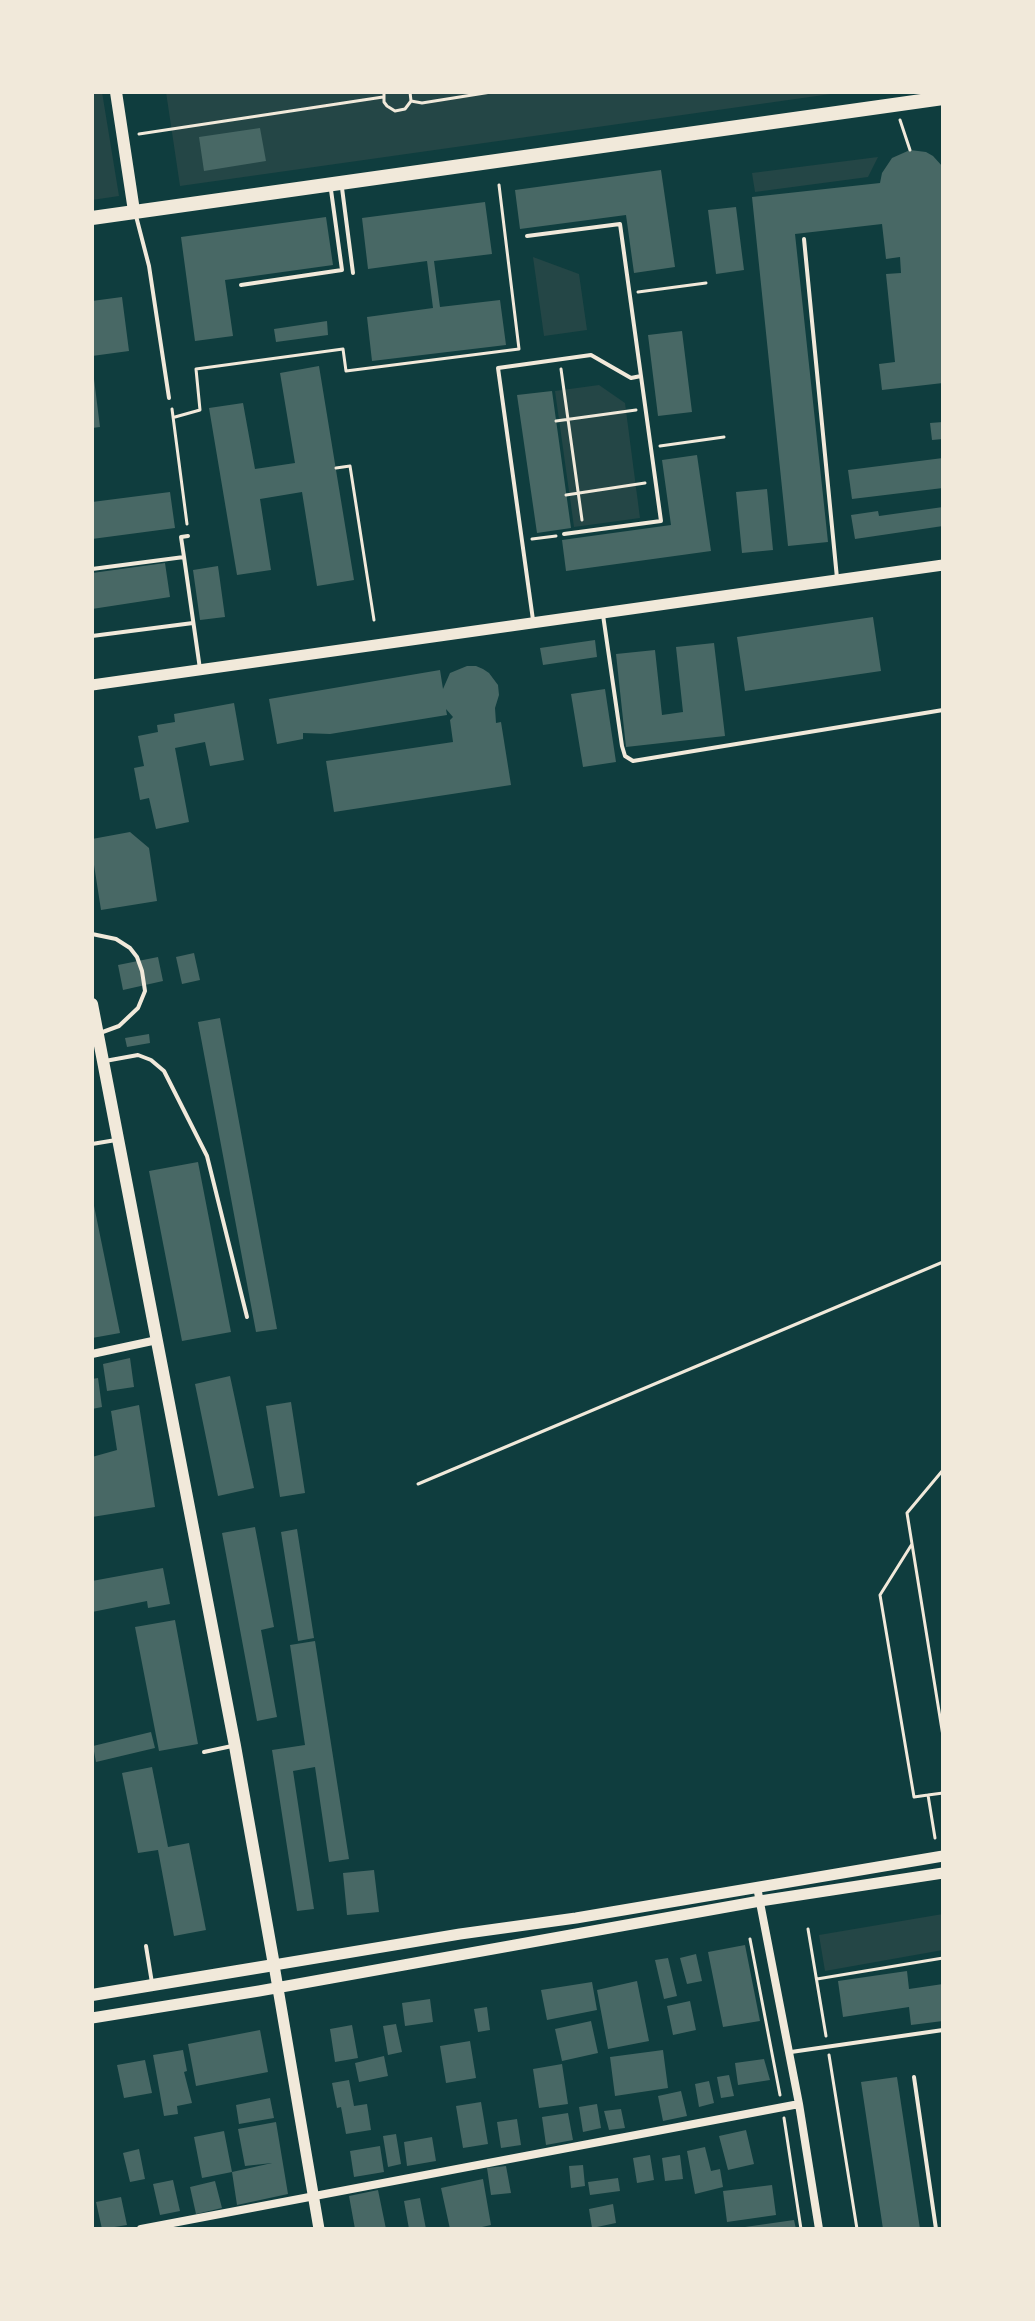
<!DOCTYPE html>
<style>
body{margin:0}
#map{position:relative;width:1035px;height:2321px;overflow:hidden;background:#0f3d3e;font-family:"Crimson Pro",serif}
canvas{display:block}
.frame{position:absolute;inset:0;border:94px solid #f1e9da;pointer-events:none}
</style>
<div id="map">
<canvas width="1035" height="2321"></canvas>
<div class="frame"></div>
</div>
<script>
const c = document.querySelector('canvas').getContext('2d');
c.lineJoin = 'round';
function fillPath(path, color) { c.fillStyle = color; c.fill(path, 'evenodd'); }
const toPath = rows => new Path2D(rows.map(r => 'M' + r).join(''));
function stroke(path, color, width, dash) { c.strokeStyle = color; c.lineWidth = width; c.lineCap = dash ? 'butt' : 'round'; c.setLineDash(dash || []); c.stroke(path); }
fillPath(toPath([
 [92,92,102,92,119,196,92,200],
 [166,92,845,92,180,186],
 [878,157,868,177,755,192,752,173],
 [533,257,579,274,587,330,544,336],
 [599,385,625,403,640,518,574,527,555,391],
 [943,1914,943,1950,825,1971,819,1935]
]), '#244646');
fillPath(toPath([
 [260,128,266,161,204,171,199,137],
 [910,150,926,152,933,156,943,167,943,383,882,390,879,364,895,362,886,274,901,273,900,257,886,259,882,224,795,234,828,542,788,546,752,197,880,183,882,173,892,158],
 [661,170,675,267,634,273,626,215,520,229,515,190],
 [485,202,492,254,434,261,440,307,500,300,506,345,372,361,367,317,433,308,427,261,368,269,362,218],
 [736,207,744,270,716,274,708,210],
 [326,217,333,265,225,280,233,336,195,341,181,237],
 [122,297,129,351,92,356,92,301],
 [327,321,328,335,276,342,274,329],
 [682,331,692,412,658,416,648,335],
 [319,366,354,580,317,586,302,492,260,499,271,570,237,575,209,408,243,403,255,469,295,463,280,373],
 [92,379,94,379,100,427,92,428],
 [552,391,571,528,537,533,517,395],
 [943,422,943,439,932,440,930,423],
 [697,455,711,551,566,571,562,540,671,525,662,460],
 [943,458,943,488,852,499,848,470],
 [767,489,773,550,742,553,736,492],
 [170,492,175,528,92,539,92,502],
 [943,507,943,526,855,539,851,515,878,511,879,516],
 [165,563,170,597,92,609,92,573],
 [218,566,225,617,200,620,193,570],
 [873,617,881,671,745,691,737,637],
 [595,640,597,657,543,665,540,648],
 [714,643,725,736,626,747,616,654,655,650,662,715,683,712,676,647],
 [467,666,476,666,483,669,489,673,498,685,499,695,495,708,496,723,501,722,511,785,334,812,326,761,453,742,450,720,453,717,446,709,447,715,330,734,303,733,303,739,277,744,269,699,440,670,443,689,450,673],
 [605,689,616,762,583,767,571,694],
 [234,703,244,760,210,766,205,742,175,748,189,822,156,829,149,798,140,800,134,768,144,766,138,736,158,732,157,725,175,722,174,714],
 [130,832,149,848,157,901,101,910,92,852,92,839],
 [194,953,200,980,182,984,176,957],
 [158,957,163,981,123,990,118,965],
 [220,1018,277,1329,256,1332,198,1022],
 [149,1034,150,1043,127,1047,125,1038],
 [198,1162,231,1332,182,1341,149,1171],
 [92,1196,120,1333,92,1338],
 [130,1358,134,1387,107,1391,103,1364],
 [230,1376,254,1488,218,1496,195,1384],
 [98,1378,102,1407,92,1409,92,1379],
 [291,1402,305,1493,280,1497,266,1406],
 [139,1405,155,1507,92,1517,92,1457,117,1450,111,1411],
 [255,1527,274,1627,261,1630,277,1717,257,1721,222,1533],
 [297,1529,314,1638,298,1641,281,1532],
 [163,1568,170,1604,148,1608,147,1601,92,1612,92,1581],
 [175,1620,198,1744,159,1751,135,1627],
 [315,1641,349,1859,329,1862,315,1767,293,1771,314,1909,297,1911,272,1750,305,1745,290,1645],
 [151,1732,155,1748,96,1762,93,1746],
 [152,1767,168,1847,189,1843,206,1930,174,1936,158,1850,138,1853,122,1773],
 [374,1870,379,1912,347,1915,343,1873],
 [745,1945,760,2021,723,2027,708,1952],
 [696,1954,702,1981,687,1984,680,1958],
 [668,1958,677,1996,664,1999,655,1960],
 [907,1971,909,1989,943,1984,943,2021,911,2025,909,2007,843,2017,838,1981],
 [637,1981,649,2041,608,2049,597,1990],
 [592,1982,597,2010,547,2020,541,1990],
 [430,1999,433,2022,405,2026,402,2003],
 [690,2001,696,2030,673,2035,667,2006],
 [487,2007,490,2030,478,2032,474,2009],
 [591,2021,598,2053,562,2061,555,2029],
 [396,2024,402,2052,388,2055,383,2026],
 [352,2025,358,2058,335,2062,330,2029],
 [260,2030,268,2072,196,2086,188,2044],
 [470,2041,476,2078,446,2083,440,2046],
 [183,2050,187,2071,184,2072,192,2103,177,2106,178,2114,164,2116,153,2055],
 [663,2050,668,2088,615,2096,610,2057],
 [384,2056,388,2076,359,2082,355,2063],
 [764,2059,770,2080,738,2085,735,2063],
 [145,2060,152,2093,124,2098,117,2065],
 [562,2064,568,2104,539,2108,533,2069],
 [729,2075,734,2096,721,2098,717,2077],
 [897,2077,920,2229,883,2229,861,2082],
 [349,2080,354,2106,367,2104,371,2130,346,2134,341,2107,337,2108,332,2083],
 [709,2081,714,2103,699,2107,695,2084],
 [681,2091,687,2116,663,2121,658,2096],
 [270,2098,274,2118,239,2124,236,2105],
 [481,2102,488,2144,463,2148,456,2106],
 [597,2104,601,2128,583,2132,579,2107],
 [621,2109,625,2128,609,2130,604,2111],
 [568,2113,573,2140,546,2145,542,2117],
 [517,2119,521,2145,501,2148,497,2122],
 [276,2122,288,2194,237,2205,232,2172,202,2178,194,2137,224,2131,232,2172,272,2163,245,2166,238,2129],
 [746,2130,754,2164,728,2170,719,2136],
 [396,2134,401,2164,388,2167,383,2136],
 [432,2137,436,2161,407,2166,404,2142],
 [380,2146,384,2172,354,2177,350,2151],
 [705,2147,711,2171,720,2169,723,2187,695,2194,687,2151],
 [139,2149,145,2179,130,2182,123,2153],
 [650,2155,654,2180,637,2183,633,2158],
 [680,2155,683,2179,665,2181,662,2158],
 [583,2165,585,2186,571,2188,569,2166],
 [506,2166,511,2193,491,2195,487,2168],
 [618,2178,620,2191,590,2195,588,2182],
 [483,2179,491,2225,473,2229,450,2229,441,2188],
 [173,2180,180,2211,160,2215,153,2184],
 [215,2181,222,2208,196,2214,190,2187],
 [772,2185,776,2215,727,2222,723,2191],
 [378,2190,386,2229,355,2229,349,2196],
 [121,2197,127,2225,102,2229,96,2202],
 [420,2198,426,2229,409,2229,404,2201],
 [613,2204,616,2223,592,2228,589,2209],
 [794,2220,796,2229,745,2229,745,2227]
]), '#486865');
stroke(toPath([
 [384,92,384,102,387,106,395,111,405,109,411,101,410,92],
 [411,101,422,103,491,92],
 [900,120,910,150],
 [139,134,383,97],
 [638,292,706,283],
 [561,369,582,520],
 [172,409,187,524],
 [175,417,200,410,196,369,343,349,346,371,519,349,499,185],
 [556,421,636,410],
 [660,446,724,437],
 [336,468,350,466,374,620],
 [566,495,645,483],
 [532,539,556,536],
 [943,1470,907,1513,943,1736],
 [418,1484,943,1262],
 [912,1544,880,1595,914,1797,928,1795],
 [935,1838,928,1795,943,1793],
 [808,1929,826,2036],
 [750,1939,780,2095],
 [817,1979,943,1958],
 [829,2055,857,2229],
 [784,2118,801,2229]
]), '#f1e9da', 3);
stroke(toPath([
 [342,188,353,273],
 [136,216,149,266,169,398],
 [527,236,620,224,661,521,564,534],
 [804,239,837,578],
 [241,285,342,270,331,190],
 [184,557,181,537,188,536],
 [92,569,184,557,200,669],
 [603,615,622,746,625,756,633,761,943,710],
 [533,620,498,368,591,355,631,378,641,376],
 [92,636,193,623],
 [92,934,116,939,130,948,137,957,142,971,145,991,138,1008,119,1026,100,1033],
 [105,1061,138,1055,151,1060,164,1071,207,1156,247,1317],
 [92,1144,116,1140],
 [204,1752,232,1746],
 [146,1946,152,1983],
 [791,2052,943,2030],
 [914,2077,936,2229]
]), '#f1e9da', 4);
stroke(toPath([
 [92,1354,157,1340],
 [757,1887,799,2104,819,2229],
 [141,2229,799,2104]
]), '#f1e9da', 8);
stroke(toPath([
 [92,685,943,565],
 [92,2018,259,1991,760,1901,943,1873],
 [319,2229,274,1965,460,1934,576,1918,943,1856]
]), '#f1e9da', 11);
stroke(toPath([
 [116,92,134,211],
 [92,1004,235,1746,274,1965,92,1995]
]), '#f1e9da', 12);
stroke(toPath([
 [92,218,943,98]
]), '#f1e9da', 14);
</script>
